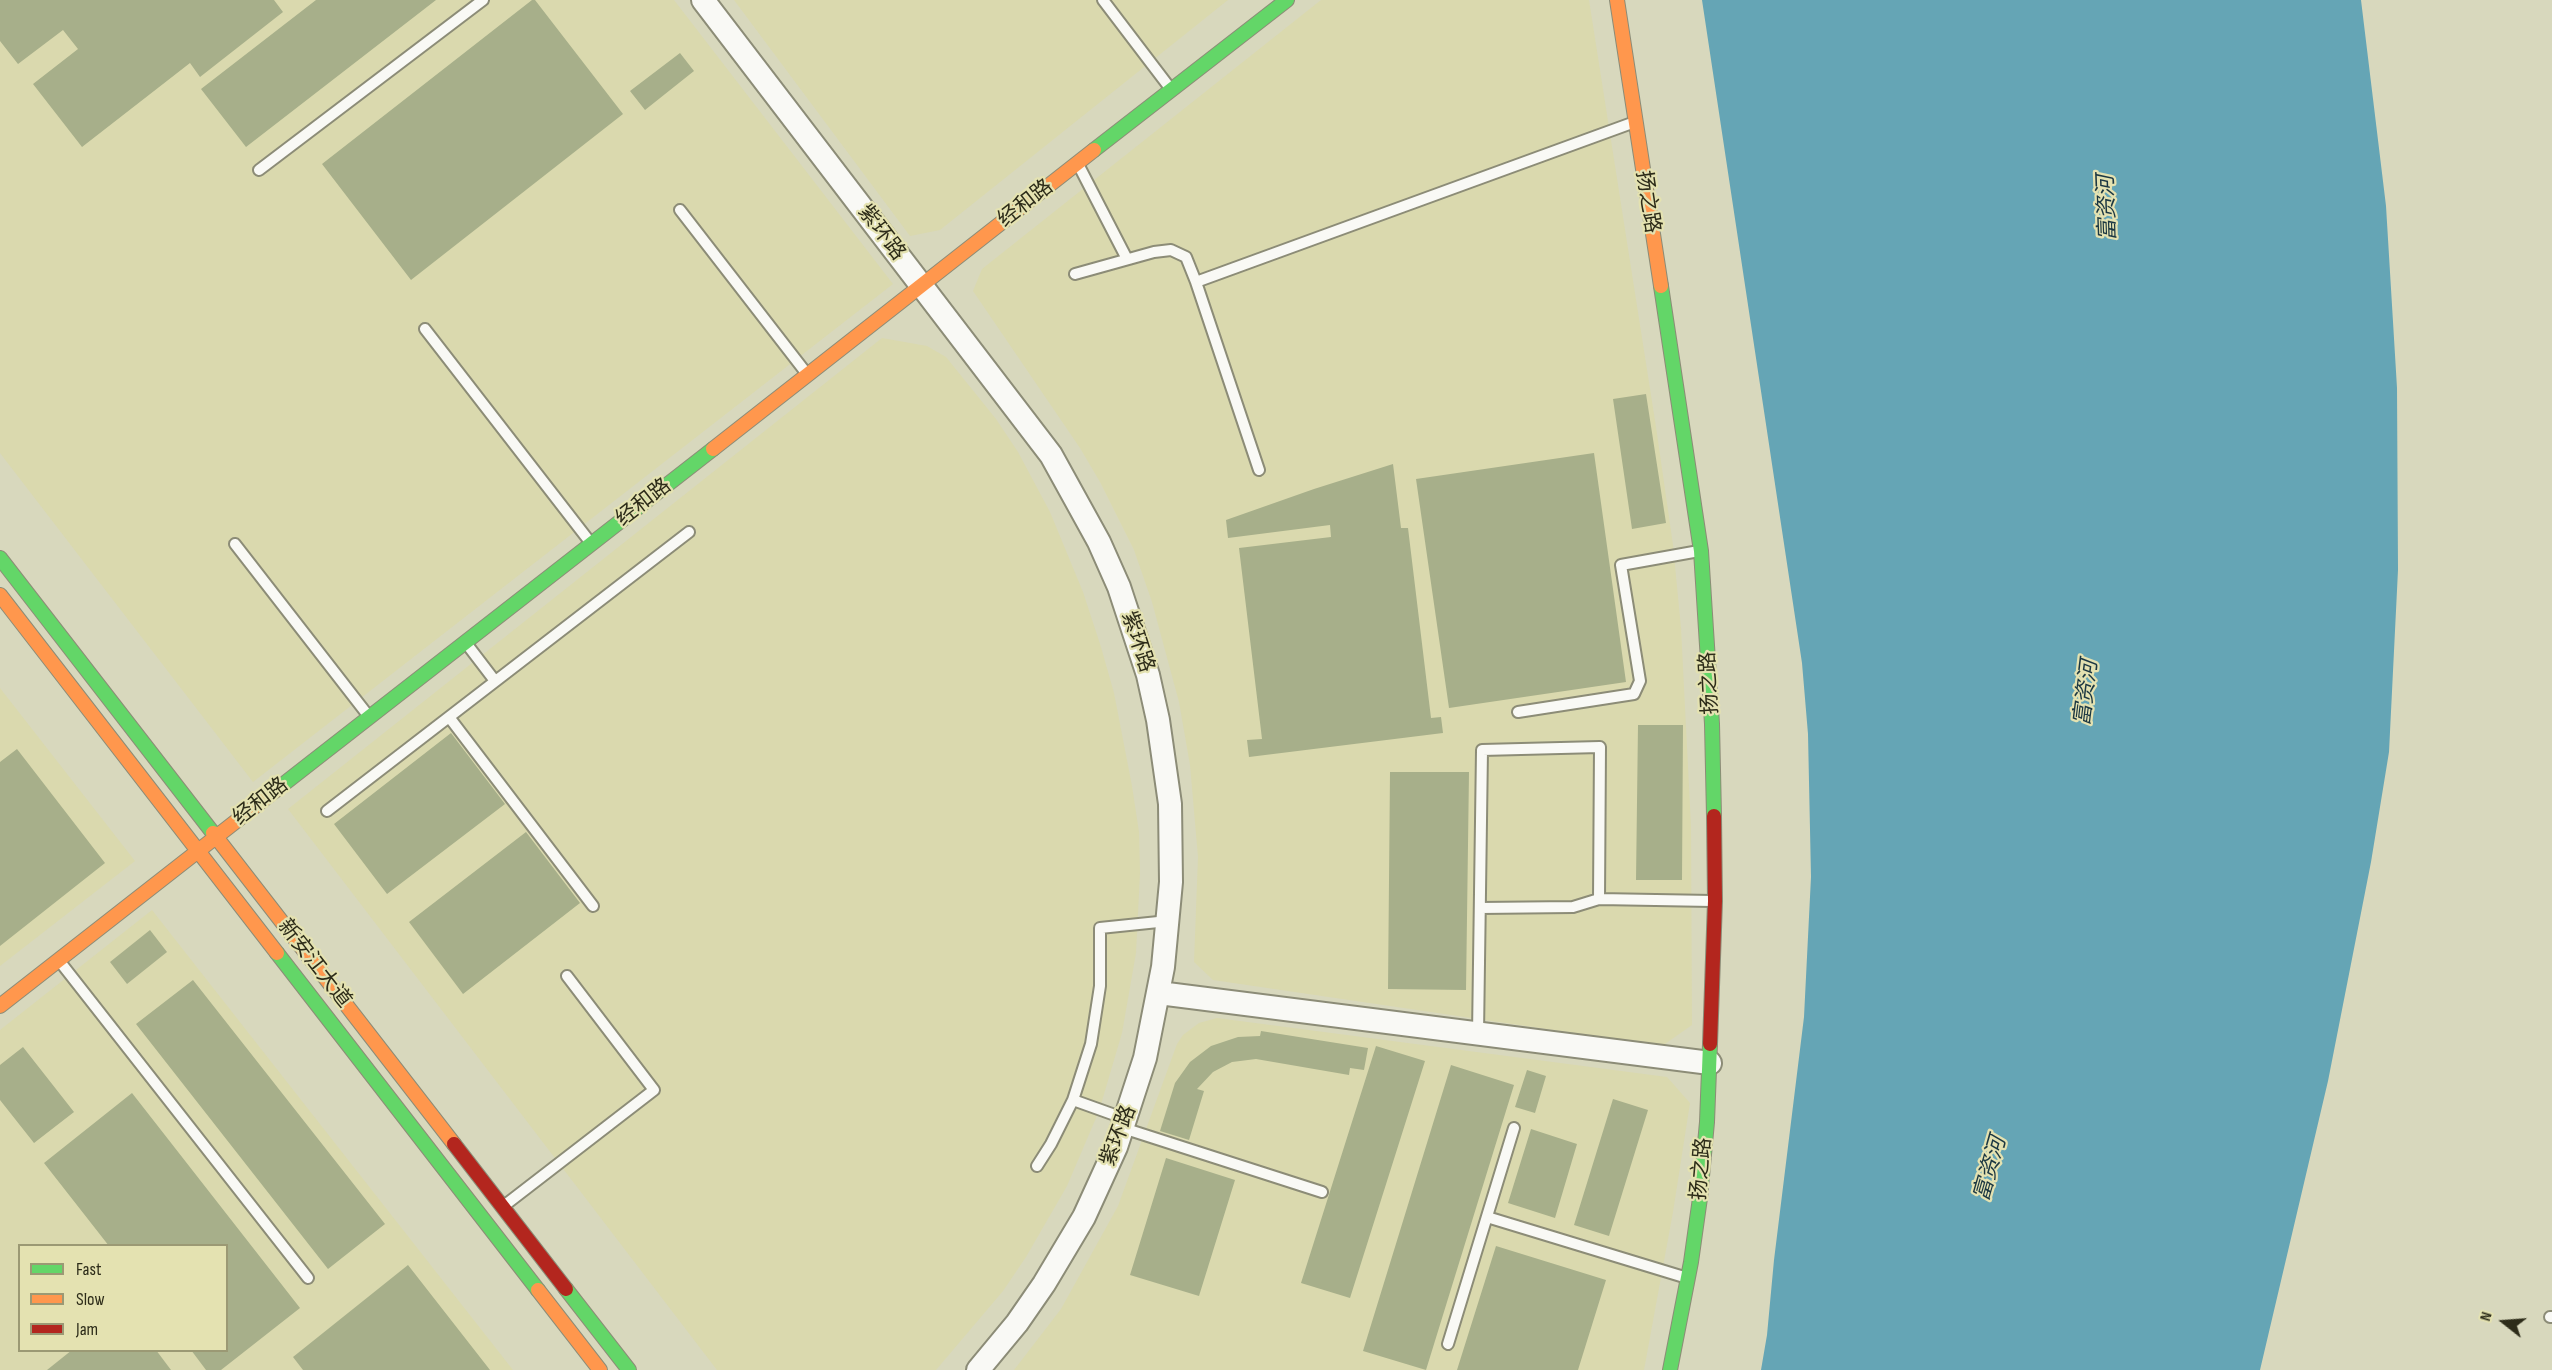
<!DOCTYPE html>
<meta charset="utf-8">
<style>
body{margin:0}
#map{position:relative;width:2552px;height:1370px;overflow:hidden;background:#d8d8bd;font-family:"Sofia Sans Condensed",sans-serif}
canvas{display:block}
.legend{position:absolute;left:18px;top:1244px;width:210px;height:108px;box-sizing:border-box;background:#e4e2b1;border:2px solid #9b9974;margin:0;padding:8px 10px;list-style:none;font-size:18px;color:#2d2c19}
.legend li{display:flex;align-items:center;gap:12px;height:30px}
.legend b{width:30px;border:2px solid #9b9974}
.north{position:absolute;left:2474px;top:1292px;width:60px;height:60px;-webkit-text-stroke:4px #e4e2b1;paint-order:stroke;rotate:287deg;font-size:16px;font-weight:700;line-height:24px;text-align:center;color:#2d2c19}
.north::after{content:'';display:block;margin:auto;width:21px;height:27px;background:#2d2c19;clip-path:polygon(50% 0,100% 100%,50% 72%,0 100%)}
</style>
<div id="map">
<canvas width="2552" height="1370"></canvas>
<ul class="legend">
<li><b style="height:8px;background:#63d668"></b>Fast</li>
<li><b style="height:8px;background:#ff974d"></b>Slow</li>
<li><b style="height:8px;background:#b3261e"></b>Jam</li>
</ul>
<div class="north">N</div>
</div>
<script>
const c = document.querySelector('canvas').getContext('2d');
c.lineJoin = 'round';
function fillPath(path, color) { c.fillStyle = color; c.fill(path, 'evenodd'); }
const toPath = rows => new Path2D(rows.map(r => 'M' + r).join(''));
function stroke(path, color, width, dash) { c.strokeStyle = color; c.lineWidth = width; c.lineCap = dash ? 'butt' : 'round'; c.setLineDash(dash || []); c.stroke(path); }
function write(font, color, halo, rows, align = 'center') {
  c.font = font + ' "Sofia Sans Condensed","Noto Sans SC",sans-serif'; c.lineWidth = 4.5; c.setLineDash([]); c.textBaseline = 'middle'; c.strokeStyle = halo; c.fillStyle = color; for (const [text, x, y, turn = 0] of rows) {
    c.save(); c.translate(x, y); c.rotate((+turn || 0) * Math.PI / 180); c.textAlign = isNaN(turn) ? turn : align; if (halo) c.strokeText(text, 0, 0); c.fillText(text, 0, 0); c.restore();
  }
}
fillPath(toPath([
 [0,0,674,0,893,284,253,782,0,453],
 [734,0,1228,0,940,230,910,236],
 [1321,0,1589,0,1656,427,1673,545,1681,628,1691,826,1692,1025,1662,1046,1213,980,1194,962,1198,857,1190,765,1179,702,1152,602,1134,550,1100,482,1080,448,973,291,982,269],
 [882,338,927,346,946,357,996,419,1018,452,1050,512,1083,592,1101,647,1114,693,1132,786,1139,832,1140,873,1136,953,1122,1033,1099,1111,1067,1186,1026,1257,1003,1291,936,1370,717,1370,288,809],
 [0,688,135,861,0,966],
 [152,910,513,1370,0,1370,0,1030],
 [20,1246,226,1246,226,1350,20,1350],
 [1217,1018,1667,1077,1690,1103,1673,1212,1644,1370,1014,1370,1061,1309,1118,1206,1177,1044,1183,1035,1199,1023]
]), '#dad9ae');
fillPath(toPath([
 [1702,0,2361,0,2386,206,2397,388,2398,570,2389,752,2371,862,2328,1081,2260,1370,1761,1370,1767,1335,1774,1260,1804,1017,1811,877,1808,734,1802,663]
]), '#65a5b5');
fillPath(toPath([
 [0,0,274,0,283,12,200,77,190,63,82,147,33,84,78,49,63,30,18,64,0,41],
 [316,0,436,0,246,147,201,89],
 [532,0,535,0,623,114,411,280,322,164],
 [680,53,694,71,645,110,630,91],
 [1646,394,1666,523,1632,529,1613,399],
 [1594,453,1626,682,1449,708,1416,479],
 [1393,464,1401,528,1408,528,1431,718,1441,717,1443,733,1249,757,1247,740,1262,739,1239,548,1331,537,1330,525,1228,538,1226,520,1314,489],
 [1638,725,1683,725,1682,880,1636,880],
 [451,733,505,804,387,894,334,824],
 [17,749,105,863,0,946,0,762],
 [1390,772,1469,772,1466,990,1388,989],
 [526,832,580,903,463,994,409,922],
 [150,930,167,952,127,984,110,962],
 [193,980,385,1224,328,1269,136,1024],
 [1261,1031,1368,1048,1364,1070,1350,1068,1349,1075,1256,1059,1232,1062,1213,1072,1197,1089,1204,1091,1189,1140,1160,1131,1175,1083,1190,1062,1211,1046,1238,1037,1260,1036],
 [1376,1046,1425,1061,1350,1298,1301,1283],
 [23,1047,74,1112,34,1143,0,1100,0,1065],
 [1451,1065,1514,1085,1426,1370,1363,1351],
 [1527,1070,1546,1076,1535,1113,1515,1107],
 [132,1093,300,1308,221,1370,206,1370,191,1350,226,1350,226,1246,109,1246,44,1163],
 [1613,1099,1648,1110,1609,1236,1574,1225],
 [1531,1129,1577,1144,1555,1218,1508,1203],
 [1166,1158,1235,1180,1199,1296,1130,1275],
 [1496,1246,1606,1280,1578,1370,1457,1370],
 [408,1265,490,1370,303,1370,293,1357],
 [72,1350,156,1350,171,1370,47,1370]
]), '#a7af8a');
const lane = toPath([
 [1103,0,1170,88],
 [1079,166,1127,259],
 [259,170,483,0],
 [680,210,807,374],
 [1075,274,1154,252,1171,250,1186,257,1196,282],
 [425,329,590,542],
 [1259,470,1196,282,1632,123],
 [235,544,367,714],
 [466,643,495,681],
 [1518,712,1634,694,1640,681,1621,565,1699,551],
 [449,717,593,906],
 [327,811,689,532],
 [1480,908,1573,907,1599,899,1712,901],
 [61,963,308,1278],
 [1478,1034,1482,750,1600,747,1599,899],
 [1073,1100,1126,1119],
 [1123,1128,1322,1192],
 [1037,1166,1051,1144,1073,1100,1091,1044,1100,986,1100,928,1168,921],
 [505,1205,654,1090,567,976],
 [1487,1217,1684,1277],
 [2550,1317,2552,1317],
 [1448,1344,1514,1128]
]);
const street = toPath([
 [703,0,1051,455,1099,542,1119,587,1148,675,1158,720,1170,804,1171,882,1163,967,1145,1058,1116,1147,1084,1217,1044,1284,1017,1323,978,1370],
 [1159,993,1710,1063]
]);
const fast = toPath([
 [1094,150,1287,0],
 [1661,286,1701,551,1712,724,1714,816],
 [0,558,213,833],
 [276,790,713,449],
 [277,953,538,1290],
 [566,1289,629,1370],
 [1670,1370,1691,1262,1700,1198,1707,1122,1710,1044]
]);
const slow = toPath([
 [1617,0,1661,286],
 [713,449,1094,150],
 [0,595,277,953],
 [213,833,454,1144],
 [0,1006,276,790],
 [538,1290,600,1370]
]);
const jam = toPath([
 [1710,1044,1715,901,1714,816],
 [454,1144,566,1289]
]);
stroke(lane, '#8c8c77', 14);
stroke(street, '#8c8c77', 26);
stroke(fast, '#8c8c77', 16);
stroke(slow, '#8c8c77', 16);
stroke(jam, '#8c8c77', 16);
stroke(lane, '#f9f9f5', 10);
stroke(street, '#f9f9f5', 22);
stroke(fast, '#63d668', 14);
stroke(slow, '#ff974d', 14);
stroke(jam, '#b3261e', 14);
write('21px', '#2d2c19', '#e4e2b1', [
 ["扬之路",1647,202,81],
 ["经和路",1026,204,-38],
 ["紫环路",881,233,53],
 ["经和路",644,503,-38],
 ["紫环路",1137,642,72],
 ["扬之路",1710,683,-93],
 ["经和路",261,802,-38],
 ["新安江大道",314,964,52],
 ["紫环路",1119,1136,-69],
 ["扬之路",1702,1169,-85]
]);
write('italic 22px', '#1b3742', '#e4e2b1', [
 ["富资河",2108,208,-92],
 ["富资河",2087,693,-83],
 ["富资河",1991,1169,-74]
]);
</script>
